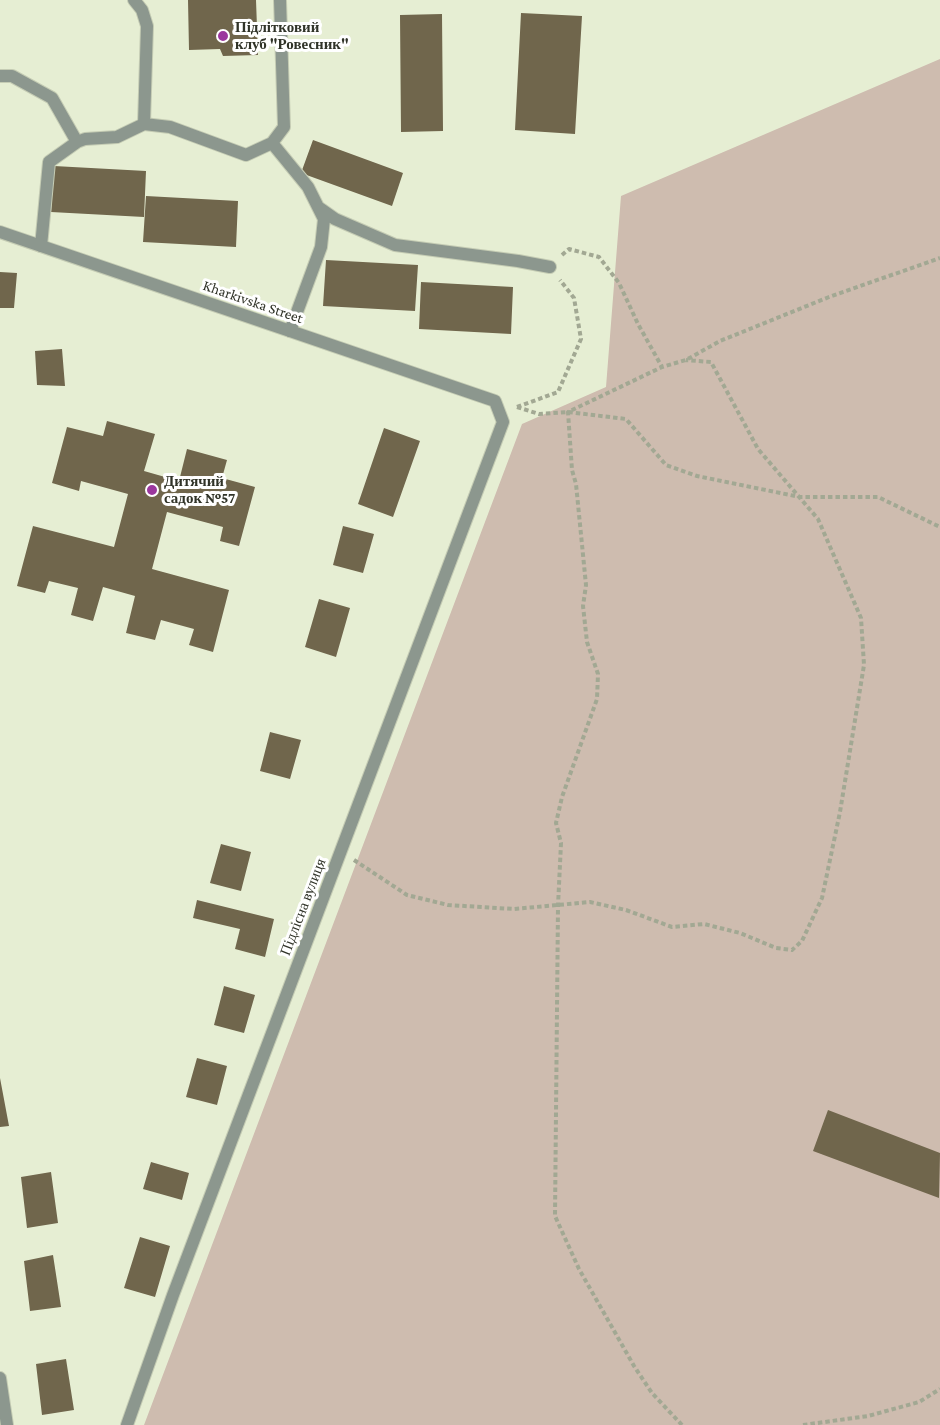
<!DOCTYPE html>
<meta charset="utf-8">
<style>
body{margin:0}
canvas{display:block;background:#e6eed3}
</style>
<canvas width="940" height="1425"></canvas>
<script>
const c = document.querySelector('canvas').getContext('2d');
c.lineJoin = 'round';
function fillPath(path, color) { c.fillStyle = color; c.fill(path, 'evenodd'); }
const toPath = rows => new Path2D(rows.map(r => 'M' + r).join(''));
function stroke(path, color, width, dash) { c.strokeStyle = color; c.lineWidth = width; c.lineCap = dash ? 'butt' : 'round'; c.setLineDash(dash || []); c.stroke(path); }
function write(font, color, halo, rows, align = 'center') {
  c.font = font + ' "Crimson Pro",serif'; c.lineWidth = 6; c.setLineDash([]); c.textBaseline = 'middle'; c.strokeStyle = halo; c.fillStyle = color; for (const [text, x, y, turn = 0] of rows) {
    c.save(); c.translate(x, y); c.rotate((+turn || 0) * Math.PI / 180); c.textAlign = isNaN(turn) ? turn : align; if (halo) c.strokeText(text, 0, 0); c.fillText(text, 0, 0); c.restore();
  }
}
fillPath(toPath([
 [940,59,940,1425,144,1425,522,424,606,387,621,196]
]), '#cebcaf');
fillPath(toPath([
 [188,0,256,0,258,55,223,56,220,49,189,50],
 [521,13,582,16,575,134,515,130],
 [442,14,443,131,401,132,400,15],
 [313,140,403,173,392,206,301,173],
 [54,166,146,171,144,217,51,212],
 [146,196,238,201,236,247,143,242],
 [326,260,418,265,415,311,323,306],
 [0,272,17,273,14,308,0,308],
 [421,282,513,287,511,334,419,329],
 [62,349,65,386,37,385,35,351],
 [107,421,155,434,144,471,179,481,187,449,227,460,222,478,255,487,239,546,220,541,223,527,167,512,152,569,229,590,213,652,189,645,194,629,161,620,155,640,126,633,135,596,103,587,93,621,71,615,78,588,49,581,45,593,17,586,33,526,114,547,128,494,81,481,79,491,52,483,67,427,103,436],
 [384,428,420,441,393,517,358,504],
 [343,526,374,534,363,573,333,565],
 [319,599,350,608,336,657,305,647],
 [270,732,301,740,290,779,260,771],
 [221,844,251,852,241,891,210,883],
 [197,900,274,919,265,957,235,949,240,929,193,918],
 [224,986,255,995,244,1033,214,1025],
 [197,1058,227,1066,217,1105,186,1097],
 [0,1078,9,1126,0,1127],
 [828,1110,940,1153,939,1198,813,1151],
 [151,1162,189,1173,182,1200,143,1189],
 [51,1172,58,1223,27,1228,21,1177],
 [140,1237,170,1246,155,1297,124,1288],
 [53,1255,61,1307,30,1311,24,1261],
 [66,1359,74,1410,42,1415,36,1364]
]), '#70664c');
const service = toPath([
 [134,0,142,10,147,26,144,124],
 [0,76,12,76,52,98,77,142],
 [272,143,308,187,324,219,321,247,290,331],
 [318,207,335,219,395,245,518,261,550,267],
 [41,246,49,162,77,142,85,139,117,137,144,124,170,127,246,155,272,143,284,127,280,0]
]);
const minor = toPath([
 [0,232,495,401,503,422,173,1295,127,1425],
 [0,1378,7,1425]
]);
stroke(service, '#c5ccb4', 14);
stroke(minor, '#c5ccb4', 14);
stroke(toPath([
 [562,255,569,249,599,257,619,283,638,324,662,367],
 [517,407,539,414,568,412,626,419,666,465,697,476,800,497,878,497,940,527],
 [517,407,558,392,581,339,574,298,560,280],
 [354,860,407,895,448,905,514,909,590,902,626,910,672,927,704,924,740,933,776,948,792,950,802,941,822,898,840,812,864,665,861,618,818,519,758,449,711,362,686,360],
 [682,1425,652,1393,634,1366,579,1269,555,1216,558,906,561,843,556,823,562,797,597,699,598,674,587,642,583,606,586,585,576,484,572,470,568,412,662,367,686,360,720,341,829,297,940,258],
 [803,1425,868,1416,919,1402,940,1389]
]), '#a2a893', 4, [4.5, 3]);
stroke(service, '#8c978e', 12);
stroke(minor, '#8c978e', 12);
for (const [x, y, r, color] of [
 [223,36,6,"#9b379e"],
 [152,490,6,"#9b379e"]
]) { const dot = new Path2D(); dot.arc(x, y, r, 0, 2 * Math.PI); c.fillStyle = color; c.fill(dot); stroke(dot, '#fff', 2); }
write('bold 15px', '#303328', '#fff', [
 ["Підлітковий",235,27],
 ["клуб \"Ровесник\"",235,44],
 ["Дитячий",164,481],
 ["садок №57",164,498]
], 'left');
write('15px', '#303328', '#fff', [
 ["Kharkivska Street",253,302,19],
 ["Підлісна вулиця",303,907,-69]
]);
</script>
